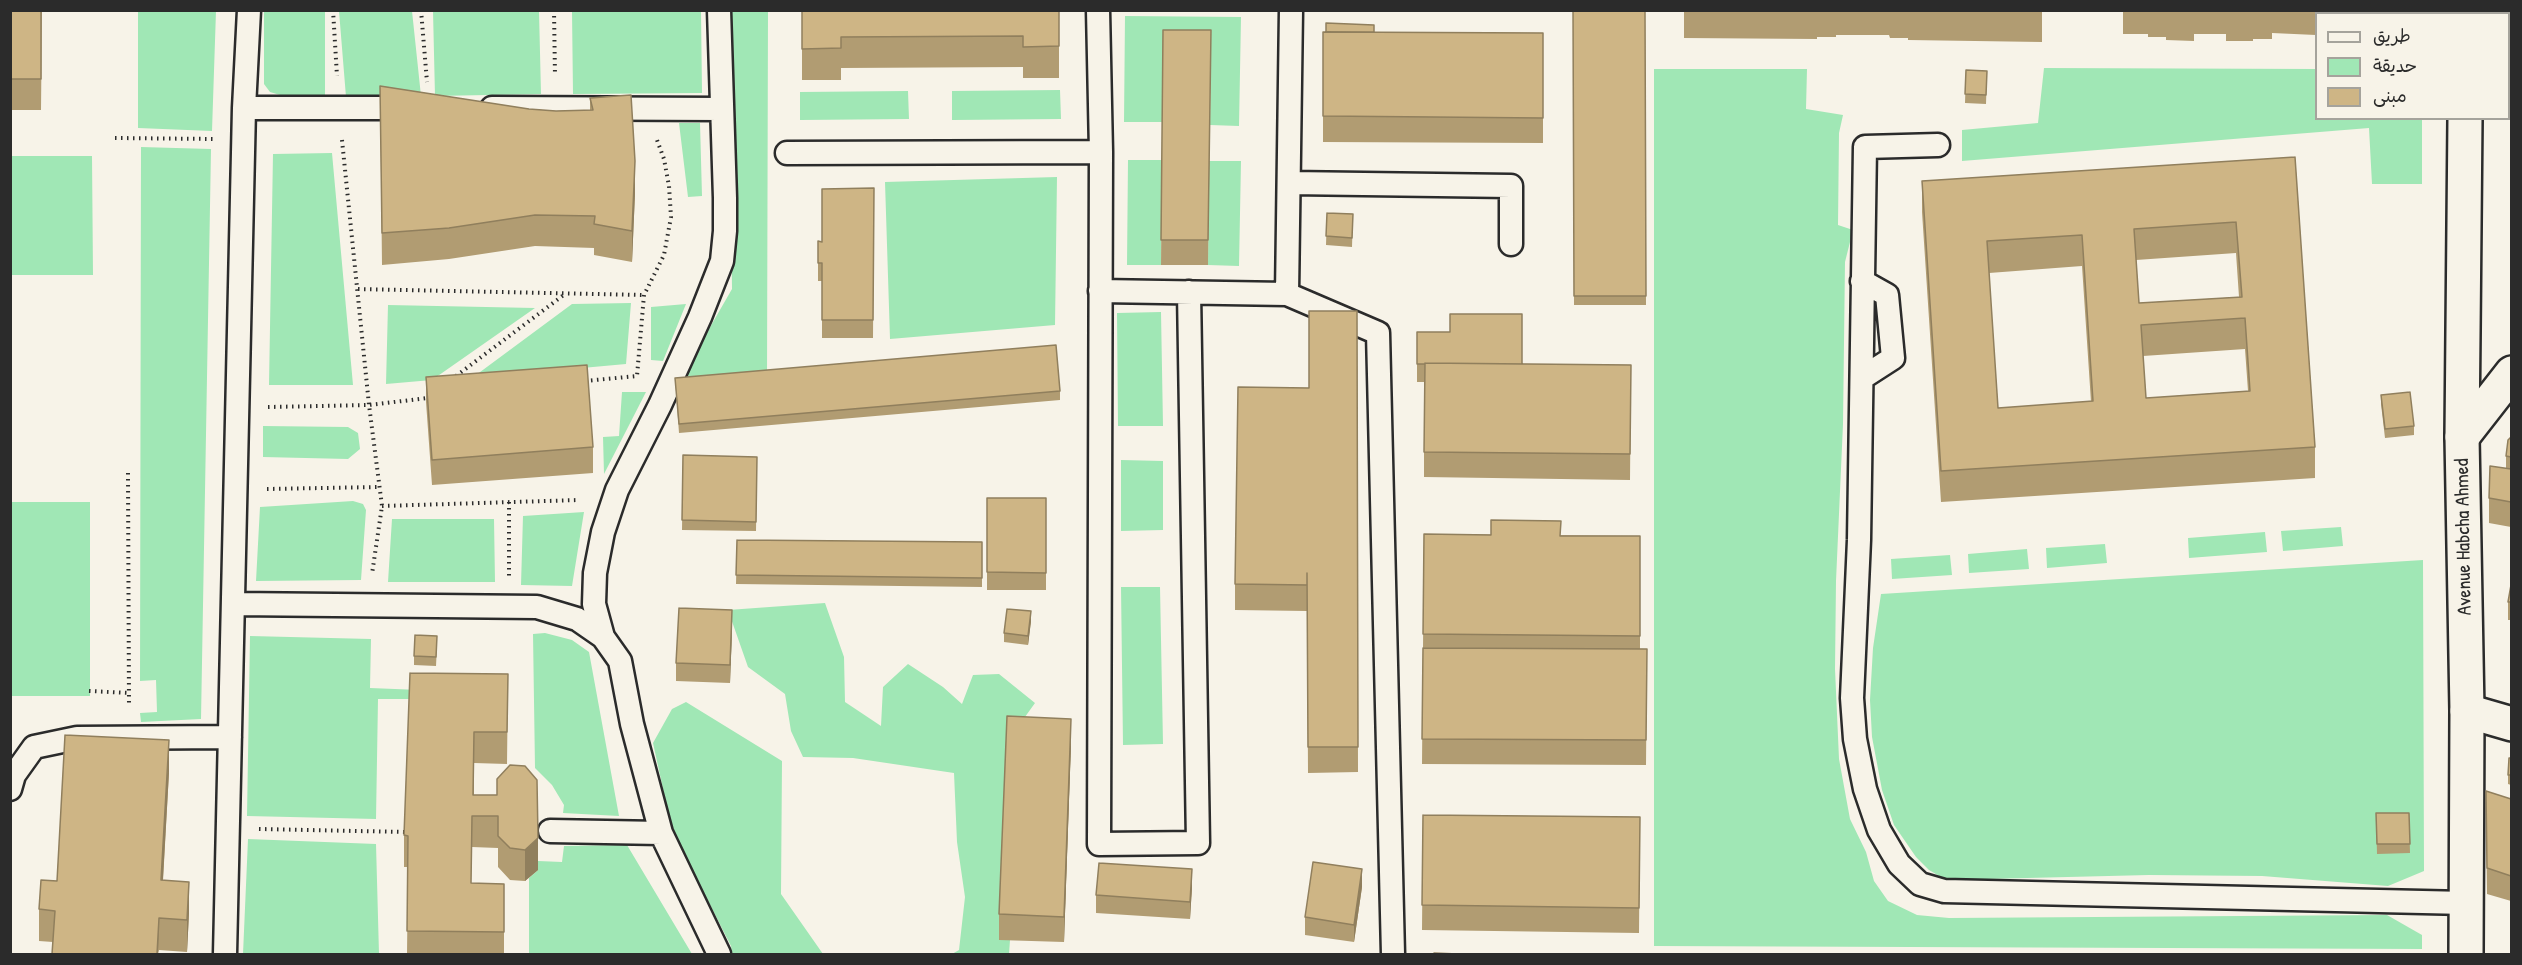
<!DOCTYPE html>
<meta charset="utf-8">
<style>
body{margin:0}
#map{position:relative;width:2522px;height:965px;overflow:hidden;background:#f7f3e8;font-family:"Patrick Hand","Playpen Sans Arabic",sans-serif}
canvas{display:block}
.frame{position:absolute;inset:0;border:12px solid #2b2b2b;pointer-events:none}
.legend{position:absolute;left:2315px;top:12px;width:195px;height:108px;box-sizing:border-box;background:#f7f3e8;border:2px solid #a5a39c;margin:0;padding:8px 10px;list-style:none;font-size:18px;color:#2b2b2b}
.legend li{display:flex;align-items:center;gap:12px;height:30px}
.legend b{width:30px;border:2px solid #a5a39c}
</style>
<div id="map">
<canvas width="2522" height="965"></canvas>
<div class="frame"></div>
<ul class="legend">
<li><b style="height:8px;background:#f7f3e8"></b>طريق</li>
<li><b style="height:16px;background:#a0e7b5"></b>حديقة</li>
<li><b style="height:16px;background:#ceb585"></b>مبنى</li>
</ul>
</div>
<script>
const c = document.querySelector('canvas').getContext('2d');
c.lineJoin = 'round';
function fillPath(path, color) { c.fillStyle = color; c.fill(path, 'evenodd'); }
const toPath = rows => new Path2D(rows.map(r => 'M' + r).join(''));
function stroke(path, color, width, dash) { c.strokeStyle = color; c.lineWidth = width; c.lineCap = dash ? 'butt' : 'round'; c.setLineDash(dash || []); c.stroke(path); }
function write(font, color, halo, rows, align = 'center') {
  c.font = font + ' "Patrick Hand",sans-serif'; c.lineWidth = 5; c.setLineDash([]); c.textBaseline = 'middle'; c.strokeStyle = halo; c.fillStyle = color; for (const [text, x, y, turn = 0] of rows) {
    c.save(); c.translate(x, y); c.rotate((+turn || 0) * Math.PI / 180); c.textAlign = isNaN(turn) ? turn : align; if (halo) c.strokeText(text, 0, 0); c.fillText(text, 0, 0); c.restore();
  }
}
fillPath(toPath([
 [138,11,216,11,212,131,138,128],
 [264,11,325,11,325,95,280,95,270,92,264,84],
 [339,11,412,11,421,96,346,97],
 [433,11,539,11,541,94,435,96],
 [572,11,701,11,702,93,573,94],
 [729,11,768,11,767,379,675,388,732,289],
 [1125,16,1241,17,1239,126,1210,125,1211,56,1163,55,1162,122,1124,122],
 [2044,68,2316,69,2316,118,2422,119,2422,184,2372,184,2369,128,1962,161,1962,130,2038,123],
 [1654,69,1807,69,1806,109,1843,115,1839,133,1838,225,1853,230,1845,262,1843,424,1836,581,1835,669,1839,759,1850,819,1866,852,1874,881,1888,901,1917,915,1949,918,2387,915,2422,935,2422,949,1654,946],
 [1060,90,1061,119,952,120,952,91],
 [908,91,909,119,800,120,800,92],
 [679,123,700,123,702,196,688,197],
 [141,147,211,149,201,719,141,722,140,713,157,712,156,680,140,681],
 [332,153,353,385,269,385,273,154],
 [11,156,92,156,93,275,11,275],
 [1128,160,1162,160,1161,265,1127,265],
 [1209,161,1241,161,1239,266,1208,265],
 [1057,177,1055,325,890,339,885,182],
 [631,303,626,364,472,378,572,304],
 [686,304,663,361,651,360,651,307],
 [388,305,535,308,432,380,386,384],
 [1161,312,1163,426,1118,426,1117,313],
 [622,392,646,392,604,474,603,437,619,436],
 [263,426,348,427,358,433,360,449,348,459,263,457],
 [1121,460,1163,461,1163,530,1121,531],
 [353,501,363,504,366,510,361,580,256,581,260,507],
 [11,502,90,502,90,696,11,696],
 [584,512,572,586,521,585,523,516],
 [392,519,494,519,495,582,388,582],
 [2341,527,2343,546,2283,551,2281,531],
 [2265,532,2267,552,2189,558,2188,538],
 [2105,544,2107,563,2047,568,2046,548],
 [2027,549,2029,569,1969,573,1968,554],
 [1950,555,1952,575,1892,579,1891,559],
 [2423,560,2424,871,2388,886,2262,876,2149,875,1946,880,1929,870,1916,857,1894,825,1882,790,1872,737,1870,700,1873,648,1881,594],
 [1121,587,1160,587,1163,744,1123,745],
 [825,603,844,657,845,702,881,726,883,687,908,664,943,687,962,704,973,675,999,674,1035,703,1007,742,999,939,1010,940,1009,954,952,954,959,950,965,897,957,842,954,773,853,758,803,757,791,731,785,694,748,667,728,610],
 [545,633,572,640,589,652,619,816,563,813,564,805,552,785,535,768,533,634],
 [250,636,371,639,370,688,420,690,420,699,378,699,376,819,247,816],
 [686,702,782,761,781,894,823,954,732,954,731,946,672,830,653,743,672,709],
 [248,839,376,844,379,954,243,954],
 [627,845,692,954,529,954,529,878,538,870,538,861,562,862,564,846]
]), '#a0e7b5');
const service = toPath([
 [1098,10,1101,152,1099,844,1198,843,1189,292],
 [1291,10,1287,294,1378,333,1393,954],
 [244,108,411,108],
 [492,108,722,109],
 [1938,145,1865,147,1859,540,1852,698,1855,739,1865,789,1879,830,1899,864,1920,884,1944,891,2466,903],
 [787,153,1101,152],
 [1290,183,1511,186,1511,244],
 [1862,281,1887,295,1893,358,1862,378],
 [1100,291,1287,294],
 [234,604,537,607,577,619,603,637,620,661,632,724,661,833,719,954],
 [603,637,594,604,595,573,603,532,617,490,660,405,700,317,722,261,725,231,725,198,719,10],
 [10,789,14,775,34,747,77,738,230,737],
 [550,831,661,833],
 [225,954,244,108,249,10]
]);
const minor = toPath([
 [2462,437,2512,373],
 [2467,711,2512,724]
]);
const tertiary = toPath([
 [2466,14,2466,10],
 [2465,118,2462,437,2467,711,2466,954]
]);
stroke(service, '#2b2b2b', 27);
stroke(minor, '#2b2b2b', 38);
stroke(tertiary, '#2b2b2b', 38);
stroke(toPath([
 [333,10,337,76],
 [421,10,427,82],
 [554,10,555,76],
 [115,138,213,139],
 [342,140,369,405,382,506,372,574],
 [358,289,644,295],
 [456,376,565,294],
 [585,381,637,376,644,295,664,255,671,217,669,186,664,159,657,140],
 [268,407,369,405,428,398],
 [128,473,129,707],
 [267,489,379,487],
 [509,502,509,576],
 [382,506,579,500],
 [89,691,130,693],
 [259,829,405,832]
]), '#2b2b2b', 4, [1.5, 4.5]);
stroke(service, '#f7f3e8', 22);
stroke(minor, '#f7f3e8', 33);
stroke(tertiary, '#f7f3e8', 33);
fillPath(toPath([
 [10,10,42,10,41,110,10,110],
 [802,10,1059,10,1059,78,1023,78,1023,67,841,68,841,80,802,80],
 [1573,10,1645,10,1646,305,1574,305],
 [1684,10,2042,10,2042,42,1908,40,1908,38,1890,38,1889,35,1836,35,1836,37,1817,37,1817,39,1684,38],
 [2123,10,2383,10,2383,14,2316,14,2316,35,2272,33,2272,39,2253,39,2253,41,2226,41,2226,34,2194,34,2194,41,2166,40,2166,37,2148,37,2148,34,2123,34],
 [2490,10,2511,10,2511,14,2490,13],
 [1163,30,1211,30,1208,265,1161,265],
 [1323,32,1543,33,1543,143,1323,142],
 [1966,70,1987,71,1986,104,1965,103],
 [380,86,529,109,556,111,590,110,590,98,635,193,632,262,594,255,594,248,535,246,449,259,382,265],
 [2295,157,2315,447,2315,478,1941,502,1922,212,1922,181],
 [2236,253,2239,297,2139,303,2136,260],
 [2082,266,2091,402,1998,408,1989,273],
 [2245,349,2248,391,2146,398,2143,356],
 [874,188,873,338,822,338,822,281,818,281,818,241,822,242],
 [1327,213,1353,214,1352,247,1326,245],
 [1357,311,1358,772,1308,773,1307,598,1307,611,1235,610,1235,584,1309,388],
 [1417,332,1522,364,1631,365,1630,480,1424,477,1424,382,1417,382],
 [426,377,593,447,593,473,432,485,426,402],
 [675,378,1060,391,1060,400,679,433],
 [2381,395,2414,426,2414,435,2385,438,2381,404],
 [2511,437,2511,527,2489,523,2489,498,2506,468,2506,456],
 [683,455,757,457,756,531,682,530],
 [987,498,1046,498,1046,590,987,590],
 [1424,534,1640,536,1640,649,1647,649,1646,765,1422,764],
 [737,540,982,542,982,587,736,584],
 [2511,585,2511,620,2508,620,2508,602],
 [1031,621,1028,645,1004,642,1004,633],
 [732,628,730,683,676,681,676,663],
 [437,646,436,666,414,665,414,656],
 [508,674,507,764,474,763,474,795,497,795,538,870,525,881,510,880,498,867,498,848,472,847,471,883,504,884,504,954,407,954,408,867,404,867,404,835],
 [1071,744,1064,942,999,940,999,914],
 [2511,758,2511,785,2508,784,2508,775],
 [169,772,163,881,189,913,187,952,159,950,158,954,52,954,53,942,39,941,39,909,57,881],
 [2511,799,2511,901,2487,894,2486,816],
 [2376,813,2409,813,2410,853,2377,854],
 [1423,815,1640,817,1639,933,1422,930],
 [1192,887,1190,919,1096,913,1096,895],
 [1362,887,1354,942,1305,935,1305,917]
]), '#b19c72');
fillPath(toPath([
 [635,161,635,193,632,262,632,231],
 [732,610,732,628,730,683,730,665],
 [1031,611,1031,621,1028,645,1028,636],
 [1071,719,1071,744,1064,942,1064,917],
 [169,740,169,772,161,912,161,880],
 [538,838,538,870,525,881,525,850],
 [1192,869,1192,887,1190,919,1190,902],
 [1362,869,1362,887,1354,942,1354,925],
 [189,882,189,913,187,952,187,920],
 [159,918,158,954,157,954]
]), '#907f5d');
const building = toPath([
 [10,10,41,10,41,79,10,79,10,10],
 [802,10,1059,10,1059,46,1023,47,1023,36,841,37,841,48,802,49,802,10],
 [1573,10,1645,10,1646,296,1574,296,1573,10],
 [1326,23,1374,25,1374,32,1326,32,1326,23],
 [1163,30,1211,30,1208,240,1161,240,1163,30],
 [1323,32,1543,33,1543,118,1323,116,1323,32],
 [1966,70,1987,71,1986,95,1965,94,1966,70],
 [380,86,529,109,556,111,593,110,590,98,631,95,635,161,632,231,594,224,595,216,535,215,449,228,382,233,380,86],
 [2295,157,2315,447,1941,471,1922,181,2295,157],
 [2236,222,2242,297,2139,303,2134,229,2236,222],
 [2082,235,2093,401,1998,408,1987,241,2082,235],
 [2245,318,2250,391,2146,398,2141,325,2245,318],
 [874,188,873,320,822,320,822,263,818,263,818,241,822,242,822,189,874,188],
 [1327,213,1353,214,1352,238,1326,236,1327,213],
 [1309,311,1357,311,1358,747,1308,747,1307,573,1307,585,1235,584,1238,387,1309,388,1309,311],
 [1450,314,1522,314,1522,364,1425,363,1425,364,1417,364,1417,332,1450,332,1450,314],
 [1056,345,1060,391,679,424,675,378,1056,345],
 [1425,363,1631,365,1630,454,1424,452,1425,363],
 [587,365,593,447,432,460,426,377,587,365],
 [2410,392,2414,426,2385,429,2381,395,2410,392],
 [2511,437,2511,457,2506,456,2508,440,2511,437],
 [683,455,757,457,756,522,682,520,683,455],
 [2490,466,2511,469,2511,502,2489,498,2490,466],
 [987,498,1046,498,1046,573,987,572,987,498],
 [1491,520,1561,521,1560,536,1640,536,1640,636,1423,634,1424,534,1491,535,1491,520],
 [737,540,982,542,982,578,736,575,737,540],
 [2511,585,2511,602,2508,602,2511,585],
 [679,608,732,610,730,665,676,663,679,608],
 [1007,609,1031,611,1028,636,1004,633,1007,609],
 [415,635,437,636,436,657,414,656,415,635],
 [1423,648,1647,649,1646,740,1422,739,1423,648],
 [410,673,508,674,507,732,474,732,473,795,497,795,497,779,510,765,525,766,537,780,538,838,525,850,510,848,498,836,498,816,472,816,471,883,504,884,504,932,407,931,408,836,404,835,410,673],
 [1007,716,1071,719,1064,917,999,914,1007,716],
 [65,735,169,740,161,880,189,882,187,920,159,918,157,954,52,954,55,911,39,909,41,880,57,881,65,735],
 [2509,758,2511,758,2511,775,2508,775,2509,758],
 [2486,791,2511,799,2511,876,2487,868,2486,791],
 [2376,813,2409,813,2410,844,2377,844,2376,813],
 [1423,815,1640,817,1639,908,1422,905,1423,815],
 [1313,862,1362,869,1354,925,1305,917,1313,862],
 [1099,863,1192,869,1190,902,1096,895,1099,863],
 [1434,953,1458,954,1434,954,1434,953]
]);
fillPath(building, '#ceb585');
stroke(building, '#907f5d', 1.5);
write('20px', '#2b2b2b', '#f7f3e8', [
 ["Avenue Habcha Ahmed",2464,537,-91]
]);
</script>
